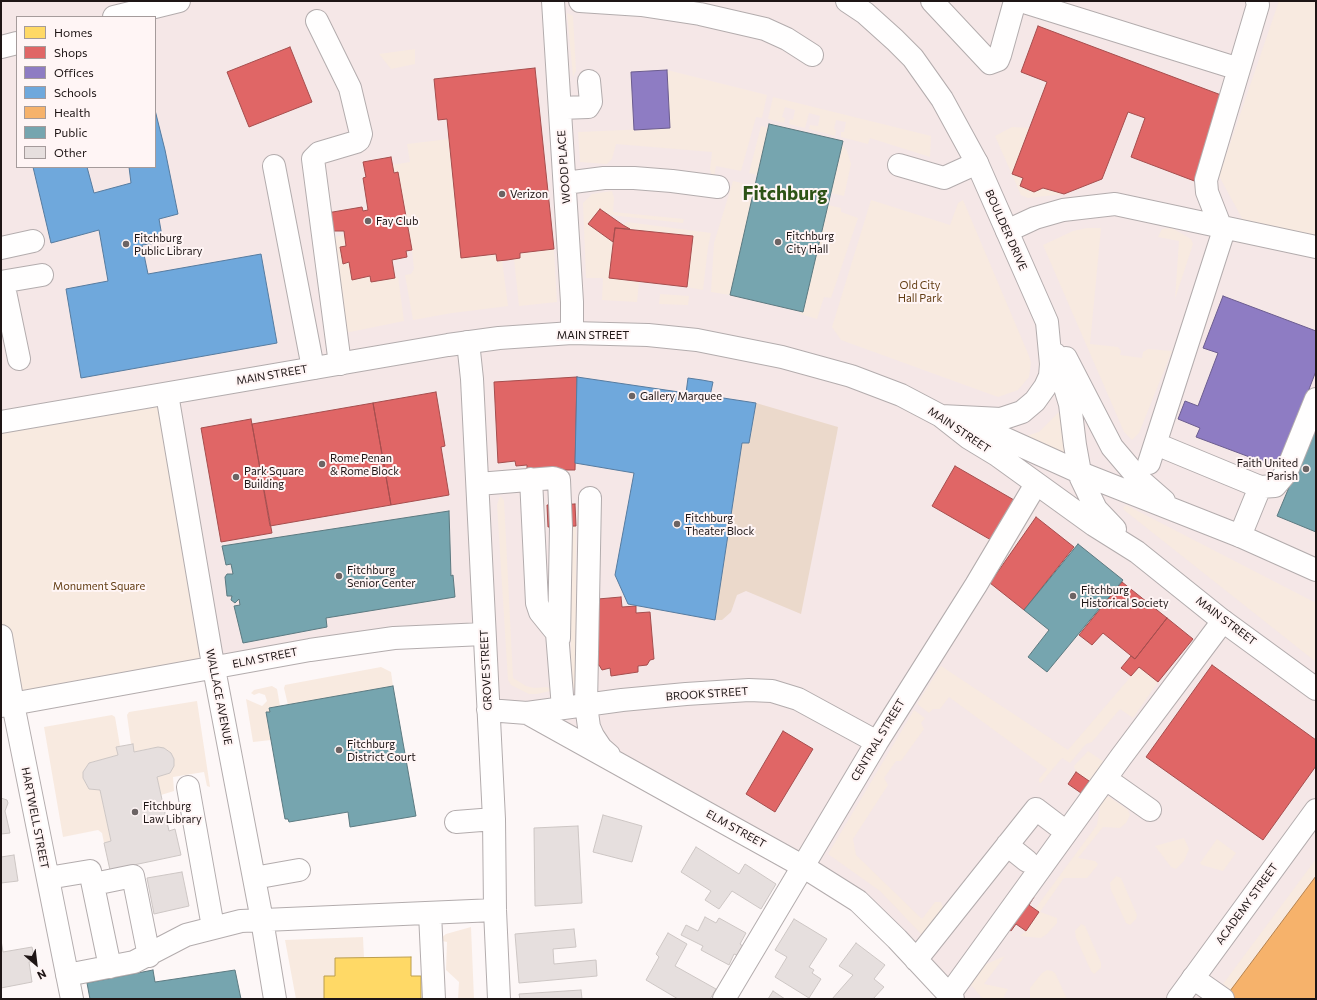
<!DOCTYPE html>
<style>
body{margin:0}
#map{position:relative;width:1317px;height:1000px;overflow:hidden;background:#fdf7f7;font-family:Commissioner,sans-serif}
canvas{display:block}
.frame{position:absolute;inset:0;border:2px solid #1e1515;pointer-events:none}
.legend{position:absolute;left:16px;top:16px;width:140px;height:152px;box-sizing:border-box;background:#fff5f5;border:1px solid #a59b9b;margin:0;padding:5px 7px;list-style:none;font-size:12px;color:#1e1515}
.legend li{display:flex;align-items:center;gap:8px;height:20px}
.legend b{width:20px;border:1px solid #a59b9b}
.north{position:absolute;left:16px;top:944px;width:40px;height:40px;-webkit-text-stroke:3px #fff5f5;paint-order:stroke;rotate:152deg;font-size:11px;font-weight:700;line-height:16px;text-align:center;color:#1e1515}
.north::after{content:'';display:block;margin:auto;width:14px;height:18px;background:#1e1515;clip-path:polygon(50% 0,100% 100%,50% 72%,0 100%)}
</style>
<div id="map">
<canvas width="1317" height="1000"></canvas>
<div class="frame"></div>
<ul class="legend">
<li><b style="height:11px;background:#ffd966"></b>Homes</li>
<li><b style="height:11px;background:#e06666"></b>Shops</li>
<li><b style="height:11px;background:#8e7cc3"></b>Offices</li>
<li><b style="height:11px;background:#6fa8dc"></b>Schools</li>
<li><b style="height:11px;background:#f6b26b"></b>Health</li>
<li><b style="height:11px;background:#76a5af"></b>Public</li>
<li><b style="height:11px;background:#e6dfde"></b>Other</li>
</ul>
<div class="north">N</div>
</div>
<script>
const c = document.querySelector('canvas').getContext('2d');
c.lineJoin = 'round';
function fillPath(path, color) { c.fillStyle = color; c.fill(path, 'evenodd'); }
const toPath = rows => new Path2D(rows.map(r => 'M' + r).join(''));
function stroke(path, color, width, dash) { c.strokeStyle = color; c.lineWidth = width; c.lineCap = dash ? 'butt' : 'round'; c.setLineDash(dash || []); c.stroke(path); }
function write(font, color, halo, rows, align = 'center') {
  c.font = font + ' Commissioner,sans-serif'; c.lineWidth = 4; c.setLineDash([]); c.textBaseline = 'middle'; c.strokeStyle = halo; c.fillStyle = color; for (const [text, x, y, turn = 0] of rows) {
    c.save(); c.translate(x, y); c.rotate((+turn || 0) * Math.PI / 180); c.textAlign = isNaN(turn) ? turn : align; if (halo) c.strokeText(text, 0, 0); c.fillText(text, 0, 0); c.restore();
  }
}
fillPath(toPath([
 [1,1,1316,1,1316,999,953,999,858,901,527,713,488,710,484,634,1,706],
 [17,17,155,17,155,167,17,167]
]), '#f5e7e7');
fillPath(toPath([
 [1279,1,1316,1,1316,239,1244,222,1219,176],
 [567,13,573,16,576,71,573,77],
 [415,49,415,64,391,69,379,54],
 [667,70,767,95,762,118,756,117,741,171,716,166,714,177,712,176,710,169,712,152,616,144,612,159,607,164,580,162,578,132,670,128],
 [773,97,931,136,930,157,870,138,868,144,841,137,841,132,844,132,846,122,836,120,834,129,836,130,835,136,809,129,810,125,818,126,820,116,809,113,805,128,789,124,790,119,793,120,795,110,785,107,782,117,785,118,784,123,768,119],
 [761,126,769,128,758,175,749,173],
 [1012,127,1030,128,1023,178,1021,187,1034,192,1043,188,1064,194,1028,198,1021,195,995,136],
 [449,139,461,258,496,254,497,261,502,260,508,306,452,313,413,320,405,275,411,274,414,269,412,250,398,172,394,173,392,165,410,162,407,144],
 [842,145,847,151,851,164,844,196,831,193],
 [733,181,755,186,730,295,711,292,714,243],
 [612,191,614,198,613,212,684,219,683,223,610,215,600,209,588,224,613,242,609,278,639,282,637,302,602,300,603,278,586,278,583,203,592,194],
 [871,200,950,225,958,203,963,200,1029,356,1031,363,1029,377,1018,390,998,397,841,340,832,327],
 [828,205,841,208,841,212,858,218,831,298,824,297,817,319,800,314,801,311,803,311],
 [627,222,711,233,708,247,703,290,687,287,693,236,630,229,623,225],
 [1087,228,1101,228,1090,344,1118,347,1121,351,1120,355,1142,358,1143,352,1148,349,1172,351,1139,433,1132,440,1124,432,1118,418,1043,245,1073,231],
 [1172,228,1191,239,1193,244,1175,299,1179,241,1158,237,1162,229],
 [344,235,346,246,340,247,343,263,349,262,352,280,370,276,372,282,398,277,404,321,345,333,333,237],
 [554,249,557,302,519,306,514,259,520,258,520,253],
 [660,294,689,296,688,305,659,304],
 [167,394,214,668,13,704,1,636,1,422],
 [1058,413,1060,413,1066,456,1026,436,1039,432],
 [500,496,504,500,513,678,526,686,534,688,547,687,549,688,550,691,537,694,529,694,511,685,508,680,497,505],
 [1126,505,1316,603,1316,662,1124,510,1123,508],
 [571,526,576,526,576,688,571,688],
 [941,666,1068,750,1139,667,1158,682,1133,718,1120,709,1092,742,1086,744,1070,763,1062,758,1041,783,1039,782,1039,779,1047,769,949,697,940,709,933,709,929,713,917,704],
 [381,667,391,672,393,686,288,705,284,688,285,685,290,684],
 [272,686,277,689,280,706,269,708,270,712,266,712,271,740,253,742,246,699,262,706,267,701,265,695,259,693,254,695,251,693,254,690],
 [197,701,210,787,207,786,204,772,173,777,174,791,161,795,157,777,170,773,174,759,171,753,164,748,151,748,134,752,133,744,131,744,127,715,129,712],
 [914,710,925,718,921,723,924,729,901,761,896,761,884,778,888,785,853,839,856,855,922,919,935,902,941,902,943,908,923,936,880,891,828,854],
 [112,715,115,717,120,746,116,747,118,755,89,763,83,772,83,778,89,789,100,790,111,841,104,843,102,833,98,830,63,837,44,727],
 [1088,751,1104,762,1090,781,1076,773,1074,766],
 [1104,797,1109,797,1128,810,1130,815,1126,823,1120,828,1103,827,1078,858,1095,861,1098,864,1097,866,1087,878,1064,878,1040,912,1057,918,1057,923,1047,934,1041,938,1020,936,1026,931,1039,912,1035,909,1097,825,1101,800],
 [1184,838,1189,849,1184,861,1176,869,1171,867,1155,846],
 [1217,839,1236,853,1223,871,1202,865,1200,863],
 [1316,859,1316,876,1231,991,1223,984],
 [1116,876,1121,878,1137,915,1136,919,1130,925,1126,923,1111,890,1110,883],
 [1081,924,1085,926,1101,963,1101,968,1094,974,1091,971,1076,938,1075,931],
 [471,927,474,999,458,999,459,982,446,970,447,942,442,941,441,938,446,934],
 [363,937,364,958,335,958,335,976,324,976,324,999,296,999,285,940],
 [1005,956,984,984,1008,989,1004,996,1004,999,983,999,970,984,984,965],
 [1047,970,1052,971,1055,973,1067,999,1030,999,1030,988,1042,973]
]), '#f8eae0');
fillPath(toPath([
 [756,403,838,427,837,433,801,614,746,591,737,595,731,612,722,620,715,620,742,443,749,443]
]), '#ebd9cb');
const homes = toPath([
 [411,957,411,976,421,976,421,999,324,999,324,976,335,976,335,958,411,957]
]);
fillPath(homes, '#ffd966');
stroke(homes, '#bc9e4e', 1);
const shops = toPath([
 [1038,26,1229,98,1197,182,1131,157,1145,118,1128,112,1102,179,1064,194,1043,188,1034,192,1020,186,1023,178,1012,174,1047,82,1021,72,1038,26],
 [290,47,312,102,249,127,227,72,290,47],
 [535,68,554,249,520,253,520,258,507,260,497,261,496,254,461,258,447,119,438,120,434,79,535,68],
 [391,157,394,173,398,172,412,250,406,251,407,257,392,260,395,278,371,282,370,276,352,280,349,262,343,264,340,247,346,246,344,231,330,231,327,213,362,207,363,211,368,210,363,178,366,177,363,162,391,157],
 [600,209,623,225,630,229,615,228,613,242,588,224,600,209],
 [615,228,693,236,687,287,609,278,615,228],
 [577,377,575,470,527,470,527,465,516,466,515,461,498,463,494,382,577,377],
 [436,392,445,446,441,447,449,495,391,505,373,403,436,392],
 [373,403,391,505,270,526,252,424,373,403],
 [251,419,272,533,221,542,201,428,251,419],
 [955,466,1014,500,991,540,932,506,955,466],
 [575,504,576,526,548,527,547,505,575,504],
 [1036,517,1074,547,1024,610,990,583,1036,517],
 [1122,582,1167,618,1135,659,1103,633,1092,645,1079,635,1122,582],
 [621,597,622,607,636,606,636,613,650,612,654,659,650,660,647,665,638,666,638,672,611,676,610,668,602,670,599,665,596,665,591,611,599,610,598,599,621,597],
 [1167,618,1193,639,1158,682,1139,667,1131,676,1121,668,1131,656,1135,659,1167,618],
 [1212,665,1316,740,1316,766,1263,840,1146,757,1212,665],
 [783,731,813,749,775,812,746,794,783,731],
 [1076,772,1089,781,1081,793,1068,784,1076,772],
 [1016,884,1034,897,1029,905,1039,912,1026,931,1016,924,1011,931,992,917,1016,884]
]);
fillPath(shops, '#e06666');
stroke(shops, '#a64e4e', 1);
const offices = toPath([
 [667,70,670,128,634,130,631,72,667,70],
 [1223,296,1316,331,1316,371,1279,468,1196,437,1200,428,1178,419,1185,401,1198,406,1218,353,1203,348,1223,296]
]);
fillPath(offices, '#8e7cc3');
stroke(offices, '#6c5d8f', 1);
const schools = toPath([
 [155,110,165,150,178,214,159,219,163,242,142,245,148,274,261,254,277,343,81,378,66,289,108,281,99,230,51,243,33,167,87,167,94,193,131,183,129,167,155,167,155,110],
 [577,377,686,393,688,378,702,380,713,382,710,396,756,403,749,443,742,443,715,620,628,604,615,575,634,473,575,463,577,377]
]);
fillPath(schools, '#6fa8dc');
stroke(schools, '#577ca0', 1);
const health = toPath([
 [1316,876,1316,999,1224,999,1316,876]
]);
fillPath(health, '#f6b26b');
stroke(health, '#b58351', 1);
const public = toPath([
 [769,124,843,141,803,312,730,295,769,124],
 [1316,423,1316,532,1277,516,1316,423],
 [449,511,451,576,453,575,455,597,326,618,327,627,243,643,234,606,240,605,239,599,235,603,231,600,232,596,227,596,225,577,227,574,233,574,231,564,226,565,222,546,449,511],
 [1078,544,1123,580,1047,672,1028,657,1049,630,1024,610,1078,544],
 [393,686,416,816,350,827,348,812,289,822,288,819,285,819,266,712,270,712,269,708,393,686],
 [153,970,155,982,235,970,241,999,90,999,87,983,153,970]
]);
fillPath(public, '#76a5af');
stroke(public, '#5c7a81', 1);
const building = toPath([
 [133,744,134,752,158,747,164,748,171,753,174,759,174,766,170,773,157,777,169,831,175,829,181,855,110,870,104,843,111,841,100,790,89,789,83,778,83,772,89,763,118,755,116,747,133,744],
 [1,798,7,800,8,803,5,811,10,833,1,834,1,798],
 [603,815,642,826,632,862,593,852,603,815],
 [578,826,582,903,535,906,534,828,578,826],
 [696,847,739,874,745,864,776,884,761,909,732,891,719,909,705,900,711,891,681,872,696,847],
 [14,855,18,881,1,883,1,857,14,855],
 [182,872,189,906,154,914,147,878,182,872],
 [705,917,716,923,719,918,746,933,740,944,744,947,739,956,734,954,729,965,701,950,703,946,681,935,686,925,698,931,705,917],
 [794,919,827,939,809,967,814,970,812,973,821,979,809,998,775,977,787,957,775,950,794,919],
 [574,929,576,947,553,949,554,964,596,960,597,976,519,983,515,934,574,929],
 [668,933,687,944,675,966,716,989,710,999,678,999,646,980,659,957,656,954,668,933],
 [1,940,3,952,32,947,35,962,29,962,32,982,1,988,1,940],
 [856,943,885,965,874,979,884,987,873,999,832,999,853,975,839,966,856,943],
 [581,990,582,999,520,999,519,994,581,990],
 [773,991,785,999,768,999,773,991]
]);
fillPath(building, '#e6dfde');
stroke(building, '#cdc6c4', 1);
const minor = toPath([
 [553,1,572,302,572,333],
 [580,1,641,5,700,14,765,29,787,39,812,55],
 [932,1,990,63,998,60,1000,55,1015,1],
 [1021,1,1239,69],
 [317,21,350,88,361,134,359,140,356,142,319,153,313,159,340,364],
 [560,108,588,107,591,102,589,81],
 [899,165,944,178,977,163],
 [274,166,313,368],
 [565,183,604,178,634,178,672,181,718,187],
 [1007,231,1035,218,1063,210,1115,204,1316,247],
 [1,248,33,241],
 [1,282,42,275],
 [3,282,19,359],
 [468,342,472,379,494,819,495,910,499,999],
 [167,394,211,653,262,920,275,999],
 [1156,444,1260,487,1240,536],
 [1149,463,1223,233,1207,192,1206,180,1258,5,1257,1],
 [531,479,537,603,540,612,557,633,563,708],
 [478,484,553,478,559,480,561,527,559,638],
 [1260,487,1275,486,1286,473,1316,399],
 [590,498,586,705,589,727,593,736,601,748,609,755],
 [1,636,13,704,72,999],
 [1,706,310,650,394,638,484,634],
 [488,710,527,713,804,867,858,901,897,939,953,999],
 [527,713,622,700,686,694,749,690,772,691,798,699,877,742],
 [1106,779,1150,810],
 [188,787,213,927],
 [456,822,494,819],
 [1007,845,1027,861],
 [48,878,90,871,110,967],
 [254,878,299,870],
 [94,884,133,876,149,956],
 [430,913,434,999],
 [916,960,1036,809,1057,825],
 [67,975,134,962,186,935,241,921,495,910],
 [1193,978,1223,999],
 [949,995,1121,757,1223,621],
 [724,999,877,742,976,585,1036,484]
]);
const major = toPath([
 [1178,999,1316,810]
]);
const highway = toPath([
 [847,1,865,13,895,40,913,58,942,99,977,163,1047,322,1051,364,1050,376,1045,387,1035,401,1022,412,1001,419,941,416],
 [114,17,179,1],
 [1,47,17,43],
 [1055,354,1070,404,1075,445,1081,478,1096,509,1115,529],
 [1066,358,1112,447,1140,480,1164,501],
 [966,421,1088,476,1240,536,1316,570],
 [1,422,448,345,499,338,572,333,648,335,697,340,782,357,851,376,901,395,941,416,969,438,997,455,1094,525,1137,552,1223,621,1316,689]
]);
stroke(minor, '#b3acad', 24);
stroke(major, '#b3acad', 24);
stroke(highway, '#b3acad', 24);
stroke(minor, '#fffefe', 22);
stroke(major, '#fffefe', 22);
stroke(highway, '#fffefe', 22);
for (const [x, y, r, color] of [
 [502,194,4,"#6c6464"],
 [368,221,4,"#6c6464"],
 [778,242,4,"#6c6464"],
 [126,244,4,"#6c6464"],
 [632,396,4,"#6c6464"],
 [322,464,4,"#6c6464"],
 [1306,469,4,"#6c6464"],
 [236,477,4,"#6c6464"],
 [677,524,4,"#6c6464"],
 [339,576,4,"#6c6464"],
 [1073,596,4,"#6c6464"],
 [339,750,4,"#6c6464"],
 [135,812,4,"#6c6464"]
]) { const dot = new Path2D(); dot.arc(x, y, r, 0, 2 * Math.PI); c.fillStyle = color; c.fill(dot); stroke(dot, '#fff5f5', 1.5); }
write('11px', '#1e1515', '#fff5f5', [
 ["WOOD PLACE",564,167,-94],
 ["BOULDER DRIVE",1006,230,66],
 ["MAIN STREET",593,335],
 ["MAIN STREET",272,375,-10],
 ["MAIN STREET",959,430,34],
 ["MAIN STREET",1226,621,37],
 ["ELM STREET",265,658,-11],
 ["GROVE STREET",486,670,-93],
 ["BROOK STREET",707,694,-4],
 ["WALLACE AVENUE",219,697,79],
 ["CENTRAL STREET",878,740,-59],
 ["HARTWELL STREET",35,818,79],
 ["ELM STREET",736,829,29],
 ["ACADEMY STREET",1247,904,-54]
]);
write('11px', '#1e1515', '#fff5f5', [
 ["Verizon",510,194],
 ["Fay Club",376,221],
 ["Fitchburg",786,236],
 ["City Hall",786,249],
 ["Fitchburg",134,238],
 ["Public Library",134,251],
 ["Gallery Marquee",640,396],
 ["Rome Penan",330,458],
 ["& Rome Block",330,471],
 ["Faith United",1298,463,"right"],
 ["Parish",1298,476,"right"],
 ["Park Square",244,471],
 ["Building",244,484],
 ["Fitchburg",685,518],
 ["Theater Block",685,531],
 ["Fitchburg",347,570],
 ["Senior Center",347,583],
 ["Fitchburg",1081,590],
 ["Historical Society",1081,603],
 ["Fitchburg",347,744],
 ["District Court",347,757],
 ["Fitchburg",143,806],
 ["Law Library",143,819]
], 'left');
write('11px', '#623c12', '#fff5f5', [
 ["Old City",920,285],
 ["Hall Park",920,298],
 ["Monument Square",99,586]
]);
write('bold 19px', '#2d5316', '#fff5f5', [
 ["Fitchburg",785,194]
]);
</script>
